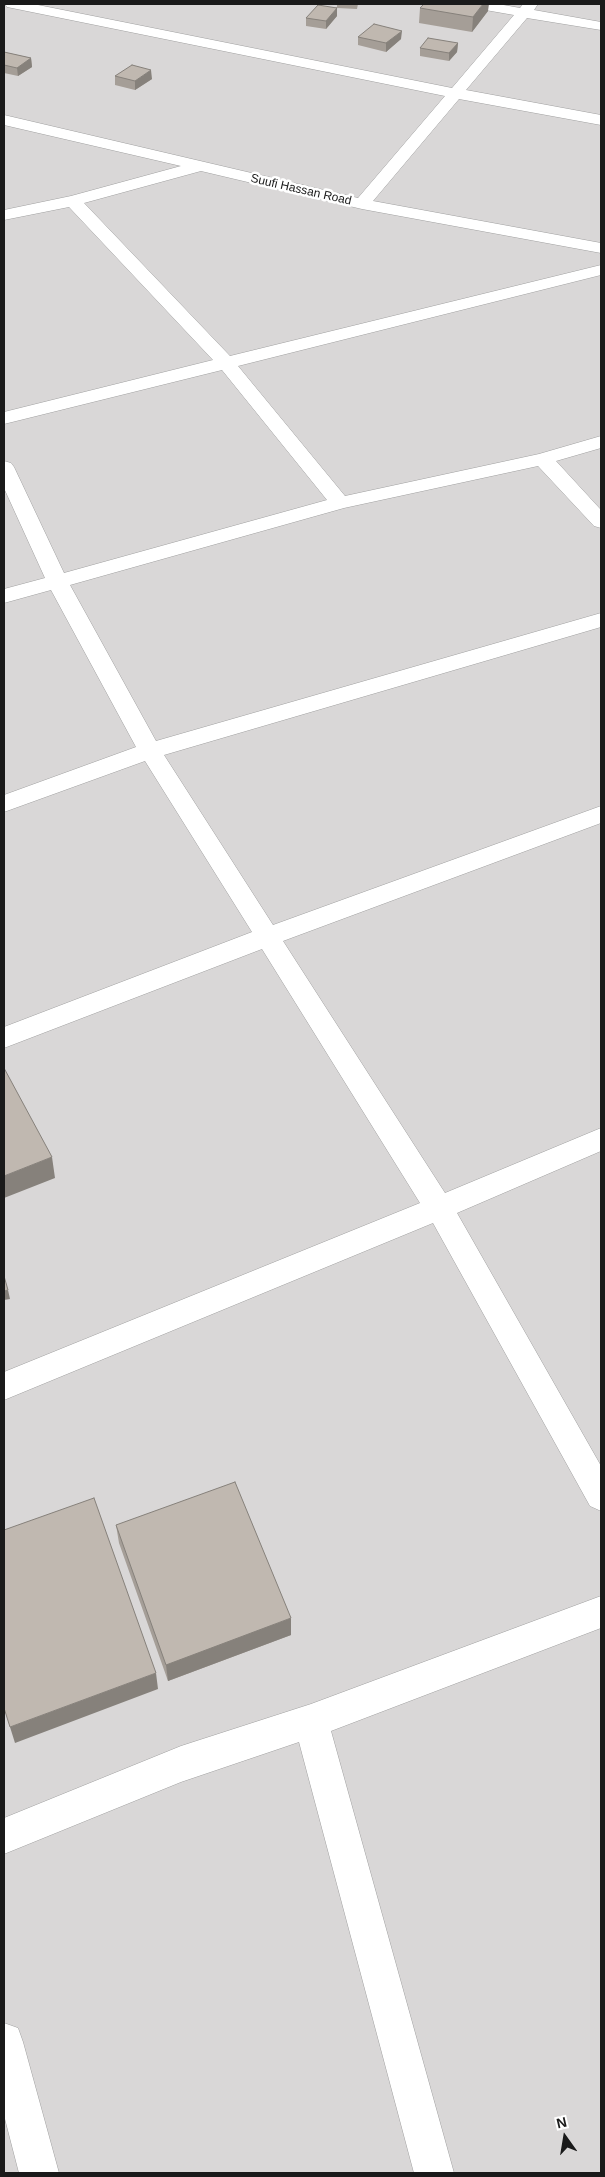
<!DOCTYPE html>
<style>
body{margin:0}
#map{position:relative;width:605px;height:2177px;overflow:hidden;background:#ece9e0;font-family:Helvetica,sans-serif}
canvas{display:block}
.frame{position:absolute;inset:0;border:5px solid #1a1a1a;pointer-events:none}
.north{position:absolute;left:540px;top:2112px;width:50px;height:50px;-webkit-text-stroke:4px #fff;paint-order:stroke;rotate:347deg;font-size:14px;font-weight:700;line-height:20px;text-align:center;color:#1a1a1a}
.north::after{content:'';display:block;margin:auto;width:18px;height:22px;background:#1a1a1a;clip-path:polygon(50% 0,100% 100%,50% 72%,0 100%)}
</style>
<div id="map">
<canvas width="605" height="2177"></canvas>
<div class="frame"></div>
<div class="north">N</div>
</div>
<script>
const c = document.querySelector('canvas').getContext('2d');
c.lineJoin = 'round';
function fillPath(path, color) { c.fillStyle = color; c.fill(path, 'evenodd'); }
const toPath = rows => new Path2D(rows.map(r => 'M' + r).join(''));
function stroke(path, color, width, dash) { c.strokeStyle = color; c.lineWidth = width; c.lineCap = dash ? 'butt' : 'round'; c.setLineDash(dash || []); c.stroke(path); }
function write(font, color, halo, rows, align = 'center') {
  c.font = font + ' Helvetica,sans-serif'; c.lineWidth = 5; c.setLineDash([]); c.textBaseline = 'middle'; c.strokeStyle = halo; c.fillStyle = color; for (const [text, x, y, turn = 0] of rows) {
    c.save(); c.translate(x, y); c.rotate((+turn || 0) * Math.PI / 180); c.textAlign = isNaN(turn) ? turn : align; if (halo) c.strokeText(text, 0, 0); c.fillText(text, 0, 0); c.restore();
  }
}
fillPath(toPath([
 [4,4,601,4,601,2173,4,2173]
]), '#d9d7d7');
const minor = toPath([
 [5,4,33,4,452,88,514,15,474,8,469,7,467,4,498,4,520,8,523,4,538,4,534,10,601,22,601,30,527,18,466,90,601,115,601,125,459,99,373,201,601,243,601,253,362,209,201,171,84,203,230,356,601,265,601,275,238,366,345,496,539,454,601,436,601,448,556,461,601,510,601,528,594,526,538,466,344,508,70,585,156,741,601,613,601,627,164,755,273,925,601,806,601,823,283,941,445,1193,601,1128,601,1151,457,1213,601,1466,601,1511,590,1506,433,1223,4,1400,4,1372,420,1203,262,949,4,1048,4,1027,252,932,145,761,4,812,4,795,136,747,51,590,4,603,4,589,45,578,4,488,4,461,11,463,14,467,64,573,327,500,222,370,4,424,4,412,213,360,69,207,4,220,4,210,71,196,181,166,4,125,4,115,358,198,445,96,12,8,7,7,5,4],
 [601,1596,601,1628,331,1731,454,2173,414,2173,299,1742,181,1782,4,1854,4,1818,181,1746,311,1704,601,1596],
 [4,2023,18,2028,23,2042,59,2173,19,2173,4,2115,4,2023]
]);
stroke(minor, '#a1a1a1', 1);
fillPath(minor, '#fff');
fillPath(toPath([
 [337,4,358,4,357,9,337,8,337,16,326,29,306,26,306,18,337,7],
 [420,8,488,11,472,32,419,23],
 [358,37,401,39,386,52,358,45],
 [458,43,457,52,449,61,420,56,420,48],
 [4,52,31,58,32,67,18,76,4,73],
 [115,76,152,79,135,90,115,85],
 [116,1525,291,1635,168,1681,119,1543]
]), '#a59e97');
fillPath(toPath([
 [483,4,489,4,488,11,472,32,473,17],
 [337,8,337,16,326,29,326,21],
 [402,31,401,39,386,52,386,43],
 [458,43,457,52,449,61,449,53],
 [31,58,32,67,18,76,17,68],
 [151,70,152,79,135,90,135,81],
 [52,1157,55,1178,4,1198,4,1176],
 [8,1290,10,1299,4,1300,4,1291],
 [291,1618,291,1635,168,1681,166,1665],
 [156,1673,158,1689,15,1743,10,1727]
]), '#86817b');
const building = toPath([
 [424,4,483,4,473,17,420,8,424,4],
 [318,5,337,8,326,21,306,18,318,5],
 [374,24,402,31,386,43,358,37,374,24],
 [428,38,458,43,449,53,420,48,428,38],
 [4,52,31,58,17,68,4,65,4,52],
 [132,65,151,70,135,81,115,76,132,65],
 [4,1068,52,1157,4,1176,4,1068],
 [4,1276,8,1290,4,1291,4,1276],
 [235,1482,291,1618,166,1665,116,1525,235,1482],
 [94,1498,156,1673,10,1727,4,1708,4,1530,94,1498]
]);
fillPath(building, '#c0b8b0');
stroke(building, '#86817b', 1);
write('12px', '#1a1a1a', '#fff', [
 ["Suufi Hassan Road",301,190,13]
]);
</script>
